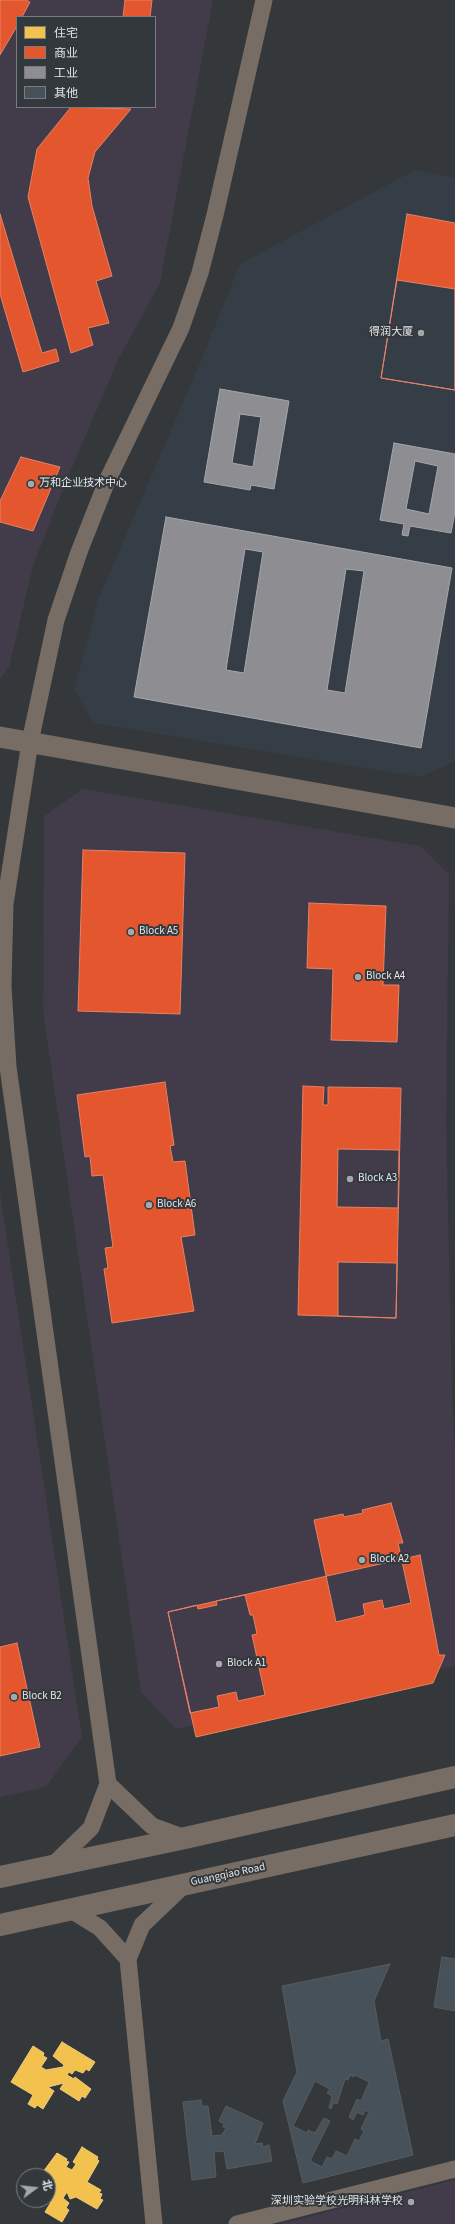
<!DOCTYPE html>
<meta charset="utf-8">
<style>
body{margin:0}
#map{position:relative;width:455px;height:2224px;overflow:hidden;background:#35383a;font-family:"Source Sans 3","Noto Sans SC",sans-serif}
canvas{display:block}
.legend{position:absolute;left:16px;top:16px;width:140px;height:92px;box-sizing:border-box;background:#33383c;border:1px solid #797d81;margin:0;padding:5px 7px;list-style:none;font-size:12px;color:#e2e5e8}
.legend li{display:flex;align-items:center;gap:8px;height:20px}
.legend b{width:20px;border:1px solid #797d81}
.north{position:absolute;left:16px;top:2168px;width:40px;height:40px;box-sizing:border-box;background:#33383c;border:1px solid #797d81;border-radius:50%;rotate:75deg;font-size:11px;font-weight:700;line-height:16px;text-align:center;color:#e2e5e8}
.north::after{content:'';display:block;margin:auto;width:14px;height:18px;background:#a5a8ab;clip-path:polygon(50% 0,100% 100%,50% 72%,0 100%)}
</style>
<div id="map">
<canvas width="455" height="2224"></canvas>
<ul class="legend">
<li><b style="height:11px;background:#f2c14e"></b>住宅</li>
<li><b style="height:11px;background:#e4572e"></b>商业</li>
<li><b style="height:11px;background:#8d8d92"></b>工业</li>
<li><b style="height:11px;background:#475159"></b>其他</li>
</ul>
<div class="north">北</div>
</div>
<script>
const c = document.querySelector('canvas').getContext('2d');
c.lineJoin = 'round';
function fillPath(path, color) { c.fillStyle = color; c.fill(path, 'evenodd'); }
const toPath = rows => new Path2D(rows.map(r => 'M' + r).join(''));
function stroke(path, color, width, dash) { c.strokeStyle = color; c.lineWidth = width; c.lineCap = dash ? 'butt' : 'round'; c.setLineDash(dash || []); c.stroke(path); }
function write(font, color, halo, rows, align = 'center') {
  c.font = font + ' "Source Sans 3","Noto Sans SC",sans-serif'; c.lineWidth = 4; c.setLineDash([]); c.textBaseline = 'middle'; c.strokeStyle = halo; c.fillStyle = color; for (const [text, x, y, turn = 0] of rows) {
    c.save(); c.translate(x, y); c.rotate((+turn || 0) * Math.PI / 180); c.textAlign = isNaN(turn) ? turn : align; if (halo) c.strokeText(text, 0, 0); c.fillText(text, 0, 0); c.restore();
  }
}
fillPath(toPath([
 [0,0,213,0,160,283,118,360,63,489,33,566,9,667,0,679],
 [17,17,155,17,155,107,17,107],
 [83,789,420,846,449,875,446,1124,452,1392,455,1449,455,1666,176,1729,141,1692,43,1011,44,816],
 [0,1193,82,1737,46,1787,0,1797]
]), '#423b49');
fillPath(toPath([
 [415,170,455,178,455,761,421,777,94,723,74,690,98,600,197,370,240,264]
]), '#353e46');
fillPath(toPath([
 [455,2180,455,2224,280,2224]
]), '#413b4a');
const homes = toPath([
 [62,2042,95,2062,89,2071,86,2069,83,2073,75,2070,72,2074,69,2072,67,2075,74,2079,75,2077,91,2089,85,2098,82,2096,79,2101,60,2089,64,2083,48,2087,54,2091,43,2109,37,2105,35,2108,28,2104,33,2095,11,2082,33,2046,44,2053,43,2056,47,2058,41,2067,46,2070,63,2067,64,2065,53,2056,62,2042],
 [82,2147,98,2157,97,2159,99,2161,87,2182,101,2190,99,2193,102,2194,100,2199,103,2200,97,2209,76,2197,70,2199,67,2192,63,2198,69,2203,66,2208,69,2210,62,2222,45,2212,54,2197,49,2194,48,2196,48,2176,40,2176,57,2153,67,2159,66,2161,69,2162,66,2167,72,2170,76,2164,73,2162,82,2147],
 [28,2200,43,2200,41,2204,38,2202,36,2205,28,2200]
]);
fillPath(homes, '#f2c14e');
stroke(homes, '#edcc7c', 1);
const shops = toPath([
 [0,0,26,0,30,2,22,17,17,17,17,26,0,55,0,0],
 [125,0,152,0,150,17,123,17,125,0],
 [71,107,131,109,95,152,88,178,92,206,112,276,96,281,109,323,88,328,93,345,71,353,28,197,37,149,71,107],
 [0,214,42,353,56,349,59,361,23,372,0,294,0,214],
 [407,214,455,223,455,390,381,378,407,214],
 [397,280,455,289,455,390,381,378,397,280],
 [21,457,60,467,33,531,0,522,0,501,21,457],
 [83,850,185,853,180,1014,78,1011,83,850],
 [309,903,386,906,383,985,399,985,397,1042,331,1040,333,969,307,968,309,903],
 [165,1082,174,1145,170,1146,173,1162,185,1161,195,1235,181,1237,194,1311,112,1323,104,1269,108,1268,105,1248,113,1247,103,1175,92,1176,90,1156,85,1157,77,1095,165,1082],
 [303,1086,324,1087,323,1105,328,1105,328,1087,401,1088,396,1318,298,1315,303,1086],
 [338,1149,399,1150,398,1208,337,1207,338,1149],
 [338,1262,397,1263,396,1318,338,1316,338,1262],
 [391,1503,403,1543,398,1543,411,1603,384,1609,382,1600,363,1604,365,1615,336,1622,314,1520,343,1514,344,1517,363,1513,362,1510,391,1503],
 [420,1555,439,1655,445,1655,433,1683,196,1737,168,1612,420,1555],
 [245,1595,250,1615,253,1615,257,1634,252,1635,265,1695,238,1701,236,1692,217,1696,219,1707,190,1713,168,1612,197,1605,198,1609,217,1605,216,1601,245,1595],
 [17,1643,40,1747,0,1756,0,1647,17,1643]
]);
fillPath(shops, '#e4572e');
stroke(shops, '#e38266', 1);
const industry = toPath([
 [220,389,289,401,274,489,251,485,250,490,204,482,220,389],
 [240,414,261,417,253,467,232,463,240,414],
 [394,443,455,454,455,512,451,533,410,526,408,536,402,535,404,524,380,520,394,443],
 [415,461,438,466,429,514,406,509,415,461],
 [166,517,452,568,421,748,134,697,166,517],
 [245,549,263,552,244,673,226,670,245,549],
 [346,569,364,571,345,693,327,690,346,569]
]);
fillPath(industry, '#8d8d92');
stroke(industry, '#a6a7ac', 1);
const building = toPath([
 [442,1957,455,1959,455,2011,434,2007,442,1957],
 [390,1964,374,2001,381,2041,388,2039,413,2155,303,2183,283,2101,297,2072,282,1986,390,1964],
 [350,2075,354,2077,355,2075,369,2082,361,2101,357,2099,349,2117,353,2120,357,2112,363,2115,365,2110,369,2112,361,2129,364,2131,359,2141,355,2139,347,2156,336,2151,332,2159,327,2157,322,2167,310,2161,330,2121,324,2118,315,2133,308,2130,307,2133,293,2126,315,2081,330,2089,327,2093,332,2096,329,2108,331,2109,333,2103,337,2104,345,2079,348,2080,350,2075],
 [201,2100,202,2106,208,2106,212,2136,222,2135,226,2128,223,2127,224,2124,219,2121,226,2106,263,2123,255,2144,262,2143,263,2147,269,2145,272,2161,227,2169,224,2151,214,2152,216,2177,192,2180,183,2102,201,2100]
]);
fillPath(building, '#475159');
stroke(building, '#595b5d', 1);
stroke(toPath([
 [108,1784,152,1826,185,1838],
 [52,1866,91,1828,108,1784,8,1067,3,986,5,904,30,742,56,620,79,552,107,481,181,328,200,273,215,215,264,0],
 [71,1910,100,1928,128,1959,142,1925,184,1885],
 [128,1959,154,2224],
 [237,2224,455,2169]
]), '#776d65', 17);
stroke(toPath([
 [0,737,455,818]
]), '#776d65', 21);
stroke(toPath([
 [0,1877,185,1838,455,1777],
 [0,1925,455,1825]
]), '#776d65', 22);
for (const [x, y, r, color] of [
 [421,333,4,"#a5a8ab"],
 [31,484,4,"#a5a8ab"],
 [131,932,4,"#a5a8ab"],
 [358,977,4,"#a5a8ab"],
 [350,1179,4,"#a5a8ab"],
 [149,1205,4,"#a5a8ab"],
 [362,1560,4,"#a5a8ab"],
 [219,1664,4,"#a5a8ab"],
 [14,1697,4,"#a5a8ab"],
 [411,2202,4,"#a5a8ab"]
]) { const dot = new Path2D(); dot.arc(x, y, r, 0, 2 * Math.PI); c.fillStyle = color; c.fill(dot); stroke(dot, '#33383c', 1.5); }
write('11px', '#e2e5e8', '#33383c', [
 ["得润大厦",413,333,"right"],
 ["万和企业技术中心",39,484],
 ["Block A5",139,932],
 ["Block A4",366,977],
 ["Block A3",358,1179],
 ["Block A6",157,1205],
 ["Block A2",370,1560],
 ["Block A1",227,1664],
 ["Block B2",22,1697],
 ["深圳实验学校光明科林学校",403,2202,"right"]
], 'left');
write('11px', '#e2e5e8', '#33383c', [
 ["Guangqiao Road",228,1875,-12]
]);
</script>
